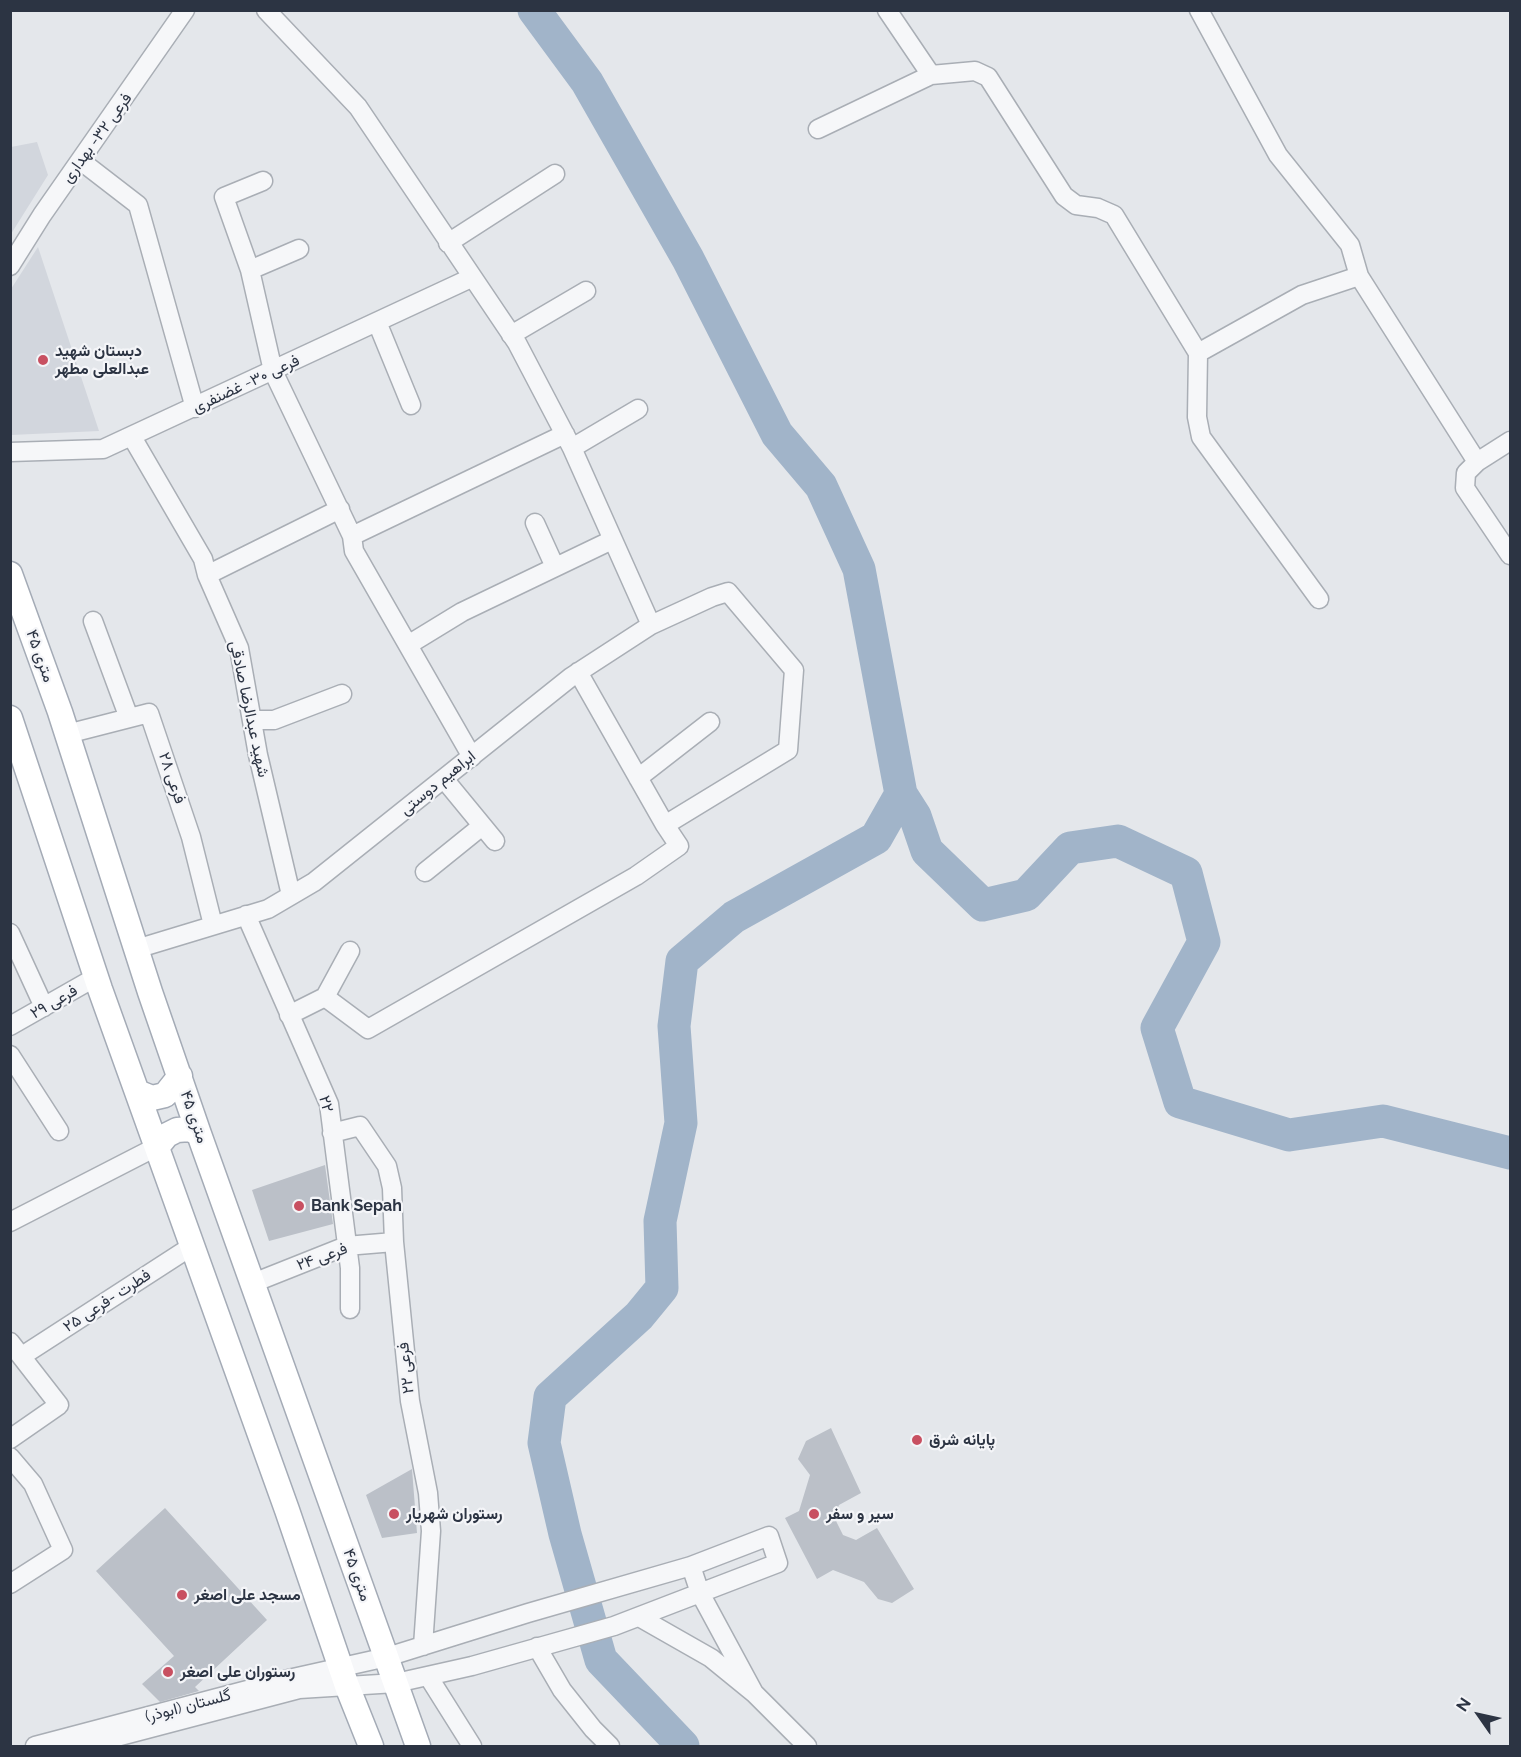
<!DOCTYPE html>
<meta charset="utf-8">
<style>
body{margin:0}
#map{position:relative;width:1521px;height:1757px;overflow:hidden;background:#e4e7eb;font-family:Raleway,sans-serif}
canvas{display:block}
.frame{position:absolute;inset:0;border:12px solid #2c3443;pointer-events:none}
.north{position:absolute;left:1449px;top:1685px;width:60px;height:60px;-webkit-text-stroke:4px #f4f5f8;paint-order:stroke;rotate:304deg;font-size:16px;font-weight:700;line-height:24px;text-align:center;color:#2c3443}
.north::after{content:'';display:block;margin:auto;width:21px;height:27px;background:#2c3443;clip-path:polygon(50% 0,100% 100%,50% 72%,0 100%)}
</style>
<div id="map">
<canvas width="1521" height="1757"></canvas>
<div class="frame"></div>
<div class="north">N</div>
</div>
<script>
const c = document.querySelector('canvas').getContext('2d');
c.lineJoin = 'round';
function fillPath(path, color) { c.fillStyle = color; c.fill(path, 'evenodd'); }
const toPath = rows => new Path2D(rows.map(r => 'M' + r).join(''));
function stroke(path, color, width, dash) { c.strokeStyle = color; c.lineWidth = width; c.lineCap = dash ? 'butt' : 'round'; c.setLineDash(dash || []); c.stroke(path); }
function write(font, color, halo, rows, align = 'center') {
  c.font = font + ' Raleway,Vazirmatn,sans-serif'; c.lineWidth = 4.5; c.setLineDash([]); c.textBaseline = 'middle'; c.strokeStyle = halo; c.fillStyle = color; for (const [text, x, y, turn = 0] of rows) {
    c.save(); c.translate(x, y); c.rotate((+turn || 0) * Math.PI / 180); c.textAlign = isNaN(turn) ? turn : align; if (halo) c.strokeText(text, 0, 0); c.fillText(text, 0, 0); c.restore();
  }
}
fillPath(toPath([
 [37,142,48,175,11,234,11,147],
 [38,247,99,431,11,435,11,289]
]), '#d2d6dd');
stroke(toPath([
 [534,10,587,82,688,259,777,434,821,486,859,569,901,794,876,838,734,917,682,961,674,1026,681,1123,660,1221,662,1288,639,1316,550,1397,544,1443,565,1534,601,1660,683,1746],
 [901,794,915,816,927,851,983,905,1026,895,1070,848,1118,841,1186,873,1204,942,1157,1028,1180,1102,1289,1135,1383,1121,1510,1153]
]), '#a1b4c9', 33);
fillPath(toPath([
 [325,1165,333,1224,269,1241,252,1190],
 [831,1428,861,1493,839,1505,834,1517,843,1535,856,1540,877,1528,914,1589,892,1603,878,1599,864,1582,833,1570,817,1579,785,1518,799,1511,810,1475,798,1459,806,1441],
 [412,1469,417,1533,382,1538,366,1495],
 [165,1508,267,1620,195,1687,199,1691,160,1702,142,1684,174,1656,96,1571]
]), '#bbc0c8');
const minor = toPath([
 [266,10,358,107,517,343,572,448,651,625],
 [887,10,931,75],
 [1199,10,1278,155,1350,245,1359,276,1477,462],
 [818,129,931,75,975,71,988,77,1064,196,1076,205,1098,208,1114,215,1198,353,1197,417,1201,437,1319,599],
 [81,161,138,205,195,408],
 [263,181,224,197,250,270,273,371,352,536,565,434],
 [448,243,555,174],
 [10,266,42,215,185,10],
 [250,270,299,249],
 [377,322,411,405],
 [511,335,586,291],
 [1198,353,1302,295,1359,276],
 [132,437,203,559,207,575,239,648,258,755,291,895],
 [1510,441,1477,462,1466,473,1465,488,1510,555],
 [572,448,638,409],
 [10,452,103,449,471,278],
 [535,523,555,567],
 [352,536,354,551,472,757],
 [207,575,340,509],
 [93,621,129,718],
 [408,645,462,612,612,540],
 [578,672,665,825],
 [252,720,274,720,342,694],
 [67,734,149,713,191,837,213,925],
 [638,778,710,722],
 [444,779,495,841],
 [425,872,482,826],
 [246,915,329,1104,350,1268,350,1309],
 [10,933,44,1007],
 [136,949,268,909,314,882,571,677,651,625,712,597,728,592,794,670,788,750,665,825,679,846,636,876,368,1029,325,997,289,1015],
 [325,997,350,951],
 [10,1026,96,977],
 [10,1055,59,1131],
 [332,1133,360,1126,387,1166,392,1188,394,1242,410,1401,428,1493,431,1531,423,1646],
 [10,1222,158,1146],
 [253,1283,346,1246,394,1242],
 [10,1342,59,1405,10,1439],
 [22,1356,192,1246],
 [10,1457,33,1484,63,1550,10,1584],
 [639,1617,711,1658,754,1693,700,1593,691,1566],
 [537,1647,562,1690,593,1729,610,1746],
 [428,1676,472,1746],
 [754,1693,807,1746],
 [35,1746,293,1678,387,1657,528,1613,691,1566,769,1536,778,1563,614,1626,472,1666,396,1683,299,1689,82,1746]
]);
const major = toPath([
 [10,574,60,712,150,992,199,1134,418,1746],
 [10,718,100,989,287,1510,347,1686,371,1746],
 [137,1092,152,1098,165,1095,180,1076],
 [158,1146,167,1135,177,1130,190,1129,199,1134]
]);
stroke(minor, '#a9aeb5', 21);
stroke(major, '#a4abb6', 27);
stroke(minor, '#f6f7f9', 18);
stroke(major, '#fff', 24);
for (const [x, y, r, color] of [
 [43,360,6,"#c85061"],
 [299,1206,6,"#c85061"],
 [917,1440,6,"#c85061"],
 [394,1514,6,"#c85061"],
 [814,1514,6,"#c85061"],
 [182,1595,6,"#c85061"],
 [168,1672,6,"#c85061"]
]) { const dot = new Path2D(); dot.arc(x, y, r, 0, 2 * Math.PI); c.fillStyle = color; c.fill(dot); stroke(dot, '#f4f5f8', 2); }
write('16px', '#2c3443', '#f4f5f8', [
 ["فرعی ۳۲- بهداری",97,138,-54],
 ["فرعی ۳۰- غضنفری",246,384,-25],
 ["۴۵ متری",40,656,70],
 ["شهید عبدالرضا صادقی",249,709,78],
 ["فرعی ۲۸",172,778,71],
 ["ابراهیم دوستی",438,783,-39],
 ["فرعی ۲۹",54,1002,-30],
 ["۲۲",326,1104,74],
 ["۴۵ متری",194,1117,71],
 ["فرعی ۲۴",322,1257,-20],
 ["فطرت -فرعی ۲۵",107,1301,-33],
 ["فرعی ۲۲",406,1368,-96],
 ["۴۵ متری",357,1575,70],
 ["گلستان (ابوذر)",188,1706,-15]
]);
write('bold 16px', '#2c3443', '#f4f5f8', [
 ["دبستان شهید",55,351],
 ["عبدالعلی مطهر",55,369],
 ["Bank Sepah",311,1206],
 ["پایانه شرق",929,1440],
 ["رستوران شهریار",406,1514],
 ["سیر و سفر",826,1514],
 ["مسجد علی اصغر",194,1595],
 ["رستوران علی اصغر",180,1672]
], 'left');
</script>
